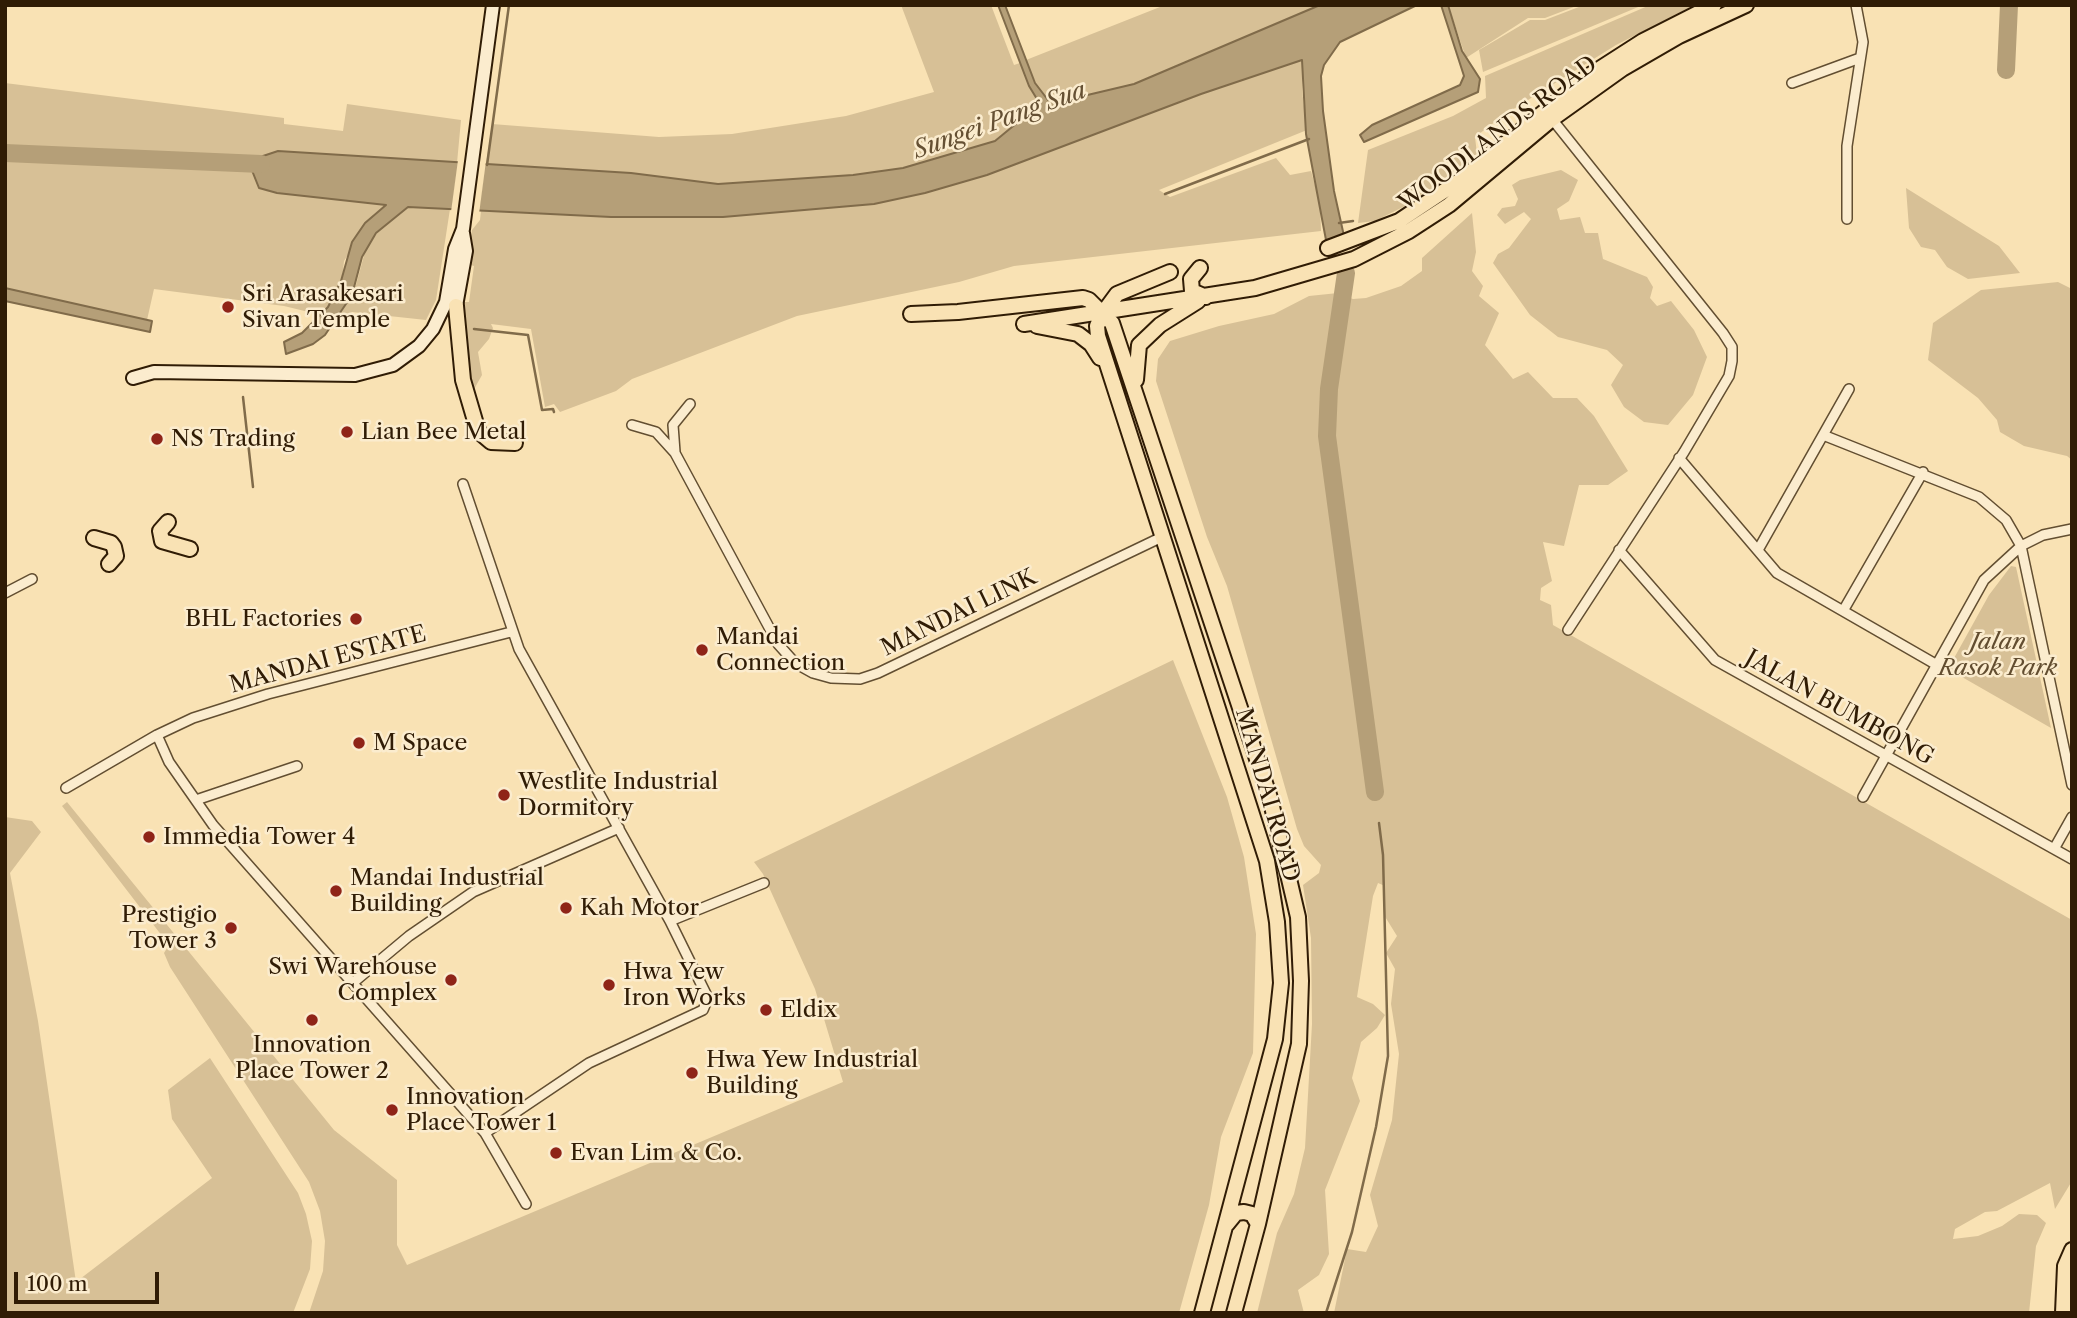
<!DOCTYPE html>
<style>
body{margin:0}
#map{position:relative;width:2077px;height:1318px;overflow:hidden;background:#f9e2b4;font-family:"Libre Caslon Text",serif}
canvas{display:block}
.frame{position:absolute;inset:0;border:7px solid #301c05;pointer-events:none}
.scale{position:absolute;left:14px;top:1272px;width:145px;height:32px;box-sizing:border-box;border:4px solid #301c05;border-top:0;padding-left:9px;font-size:21px;line-height:24px;white-space:nowrap;color:#301c05;-webkit-text-stroke:5px #fbecce;paint-order:stroke}
</style>
<div id="map">
<canvas width="2077" height="1318"></canvas>
<div class="frame"></div>
<div class="scale">100 m</div>
</div>
<script>
const c = document.querySelector('canvas').getContext('2d');
c.lineJoin = 'round';
function fillPath(path, color) { c.fillStyle = color; c.fill(path, 'evenodd'); }
const toPath = rows => new Path2D(rows.map(r => 'M' + r).join(''));
function stroke(path, color, width, dash) { c.strokeStyle = color; c.lineWidth = width; c.lineCap = dash ? 'butt' : 'round'; c.setLineDash(dash || []); c.stroke(path); }
function write(font, color, halo, rows, align = 'center') {
  c.font = font + ' "Libre Caslon Text",serif'; c.lineWidth = 5; c.setLineDash([]); c.textBaseline = 'middle'; c.strokeStyle = halo; c.fillStyle = color; for (const [text, x, y, turn = 0] of rows) {
    c.save(); c.translate(x, y); c.rotate((+turn || 0) * Math.PI / 180); c.textAlign = isNaN(turn) ? turn : align; if (halo) c.strokeText(text, 0, 0); c.fillText(text, 0, 0); c.restore();
  }
}
fillPath(toPath([
 [901,5,991,5,1014,65,1020,63,1032,92,1041,104,995,141,903,168,852,175,718,184,631,173,486,164,492,124,659,137,732,134,846,116,934,92],
 [1165,5,1320,5,1134,84,1079,97,1048,100,1040,93,1026,60],
 [1448,5,1579,5,1545,18,1528,18,1466,58],
 [1584,5,1643,5,1483,72,1479,50,1530,20,1545,20],
 [1650,5,1695,5,1616,45,1504,115,1475,137,1477,154,1419,199,1375,221,1358,223,1368,150,1453,116,1486,98,1485,76],
 [1303,60,1302,91,1307,130,1159,190,1170,197,1276,158,1290,175,1311,171,1320,203,1321,231,1014,266,959,282,797,316,632,379,616,391,560,412,554,404,545,407,531,329,491,324,493,328,489,339,478,352,482,375,473,391,469,390,461,302,469,302,474,266,467,264,472,230,480,220,481,211,611,217,874,204,925,193,987,175,1201,94],
 [5,83,284,118,284,124,343,131,347,104,461,120,457,163,278,151,257,158,251,167,277,193,386,205,374,214,344,261,342,281,328,307,321,315,284,306,154,289,147,320,5,288],
 [1561,170,1578,180,1569,201,1557,209,1560,220,1580,217,1585,233,1598,233,1603,259,1647,277,1653,287,1650,298,1657,306,1671,301,1694,330,1707,357,1693,395,1668,425,1644,422,1624,407,1611,385,1623,365,1607,350,1558,337,1530,315,1493,263,1498,254,1509,248,1531,219,1524,212,1505,224,1497,215,1502,208,1515,206,1518,199,1512,185,1520,180],
 [1906,188,1999,246,2020,273,1968,279,1947,267,1935,250,1921,247,1909,228],
 [408,207,450,209,436,300,426,320,352,312,347,318,339,317,356,285,366,248,383,225],
 [1472,213,1476,252,1472,271,1483,286,1479,296,1499,313,1485,345,1513,379,1528,372,1553,398,1577,398,1594,416,1628,471,1608,485,1579,485,1564,546,1543,542,1552,581,1541,588,1540,600,1551,605,1553,625,2072,920,2072,1181,2055,1209,2050,1183,1997,1211,1985,1212,1955,1229,1953,1239,1978,1236,2002,1226,2019,1214,2037,1215,2046,1223,2036,1246,2029,1313,1334,1313,1347,1249,1366,1252,1378,1226,1370,1195,1392,1120,1399,1054,1391,1004,1395,969,1386,953,1397,936,1384,915,1385,886,1378,883,1373,896,1357,997,1373,1004,1385,1015,1377,1028,1361,1042,1352,1078,1360,1101,1325,1190,1329,1254,1319,1275,1298,1290,1304,1313,1257,1313,1277,1233,1294,1194,1305,1148,1312,1024,1311,938,1303,885,1319,873,1321,865,1304,846,1297,829,1227,586,1207,537,1156,381,1158,359,1170,341,1219,326,1274,314,1309,296,1338,293,1353,299,1366,298,1401,286,1422,271,1422,258],
 [2058,282,2072,289,2072,460,2067,456,2024,446,2000,432,1997,420,1978,398,1928,360,1933,323,1981,290],
 [2011,566,2016,567,2051,728,1948,669,1989,595],
 [1173,660,1227,797,1244,857,1256,934,1253,1053,1221,1137,1209,1205,1179,1313,309,1313,323,1271,325,1241,320,1211,309,1182,170,967,164,953,169,945,62,806,67,802,334,1130,397,1180,397,1245,407,1265,843,1082,815,989,763,874,754,862],
 [5,817,32,821,41,832,10,873,38,1021,76,1282,212,1178,172,1119,168,1090,210,1058,298,1193,306,1214,312,1241,310,1269,293,1313,5,1313]
]), '#d7c096');
const water = toPath([
 [998,5,1005,5,1035,83,1048,100,1079,97,1134,84,1320,5,1417,5,1340,42,1324,65,1321,76,1323,111,1334,191,1344,236,1326,240,1306,134,1302,60,1201,94,987,175,925,193,874,204,723,217,611,217,408,207,376,233,362,257,352,295,325,335,313,344,286,354,284,342,302,333,328,307,341,281,352,242,365,223,386,205,277,193,259,188,251,168,237,165,238,159,257,158,278,151,631,173,718,184,853,175,903,168,995,141,1040,104,1029,86,998,5],
 [1441,5,1448,5,1462,51,1480,79,1478,92,1364,142,1360,135,1372,125,1460,85,1464,76,1441,5],
 [5,288,152,321,150,332,5,301,5,288]
]);
fillPath(water, '#b59f78');
stroke(water, '#806b4a', 2);
fillPath(toPath([
 [458,160,486,161,479,214,451,212]
]), '#f9e2b4');
stroke(toPath([
 [487,165,509,5],
 [1165,194,1309,139],
 [1339,223,1353,221],
 [474,329,528,335,542,410,553,409,554,412],
 [243,397,253,487],
 [1326,1313,1352,1232,1376,1127,1388,1056,1383,855,1379,823]
]), '#806b4a', 2.5);
stroke(toPath([
 [2006,70,2009,5],
 [5,153,261,164],
 [1346,273,1329,389,1327,436,1375,792]
]), '#b59f78', 18);
const street = toPath([
 [1792,83,1860,58],
 [1552,119,1723,333,1732,347,1732,361,1729,376,1684,452,1568,630],
 [1847,219,1847,146,1863,42,1856,5],
 [632,425,656,432,675,453,778,644,795,663,813,673,831,678,860,679,878,673,1164,536],
 [1823,435,1979,497,2006,520,2021,546,2072,785],
 [675,452,673,425,690,404],
 [1679,458,1777,573,1937,665],
 [463,484,519,649,670,921,708,998,703,1010,589,1063,485,1133],
 [1619,550,1715,660,2072,859],
 [1758,550,1849,389],
 [5,593,32,579],
 [1843,611,1923,472],
 [157,735,169,762,213,825,485,1133,526,1204],
 [66,788,157,735,193,718,268,694,511,632],
 [1863,797,1984,580,2021,546,2043,535,2072,529],
 [196,800,297,766],
 [2054,849,2072,817],
 [670,921,764,883],
 [354,982,409,936,473,892,619,828]
]);
const secondary = toPath([
 [456,306,466,251,463,233],
 [133,378,154,372,355,375,393,365,419,346,433,329,446,302,455,249,463,229,493,5]
]);
const primary = toPath([
 [1328,248,1399,221,1462,179,1587,77,1643,41,1714,5],
 [1200,268,1191,279,1192,291,1206,297],
 [1170,272,1117,294,1103,313,1097,326,1098,336,1267,861,1277,922,1281,983,1275,1039,1202,1313],
 [456,306,463,380,478,431,491,442,515,443],
 [911,314,958,312,1083,298,1089,300,1112,323,1270,798,1298,917,1301,981,1299,1044,1258,1224,1234,1313],
 [1024,324,1255,288,1354,259,1409,231,1449,205,1552,119,1622,69,1679,36,1746,5],
 [1037,326,1078,334,1091,344,1100,358],
 [1136,380,1139,345,1160,325,1198,301],
 [168,522,160,531,162,541,190,549],
 [94,538,111,543,114,547,116,556,109,564],
 [1227,1224,1236,1213,1244,1212,1252,1214,1258,1224],
 [2063,1313,2065,1266,2072,1250]
]);
stroke(street, '#624e31', 12);
stroke(secondary, '#301c05', 16);
stroke(primary, '#301c05', 18);
stroke(street, '#fbecce', 9);
stroke(secondary, '#fbecce', 12);
stroke(primary, '#f9e2b4', 14);
for (const [x, y, r, color] of [
 [228,307,7,"#8f2418"],
 [347,432,7,"#8f2418"],
 [157,439,7,"#8f2418"],
 [356,619,7,"#8f2418"],
 [702,650,7,"#8f2418"],
 [359,743,7,"#8f2418"],
 [504,795,7,"#8f2418"],
 [149,837,7,"#8f2418"],
 [336,891,7,"#8f2418"],
 [566,908,7,"#8f2418"],
 [231,928,7,"#8f2418"],
 [451,980,7,"#8f2418"],
 [609,985,7,"#8f2418"],
 [766,1010,7,"#8f2418"],
 [312,1020,7,"#8f2418"],
 [692,1073,7,"#8f2418"],
 [392,1110,7,"#8f2418"],
 [556,1153,7,"#8f2418"]
]) { const dot = new Path2D(); dot.arc(x, y, r, 0, 2 * Math.PI); c.fillStyle = color; c.fill(dot); stroke(dot, '#fbecce', 2.5); }
write('23px', '#301c05', '#fbecce', [
 ["WOODLANDS ROAD",1498,134,-37],
 ["MANDAI LINK",959,613,-26],
 ["MANDAI ESTATE",328,660,-15],
 ["JALAN BUMBONG",1839,708,29],
 ["MANDAI ROAD",1267,795,74]
]);
write('23px', '#301c05', '#fbecce', [
 ["Sri Arasakesari",242,294],
 ["Sivan Temple",242,320],
 ["Lian Bee Metal",361,432],
 ["NS Trading",171,439],
 ["BHL Factories",342,619,"right"],
 ["Mandai",716,637],
 ["Connection",716,663],
 ["M Space",373,743],
 ["Westlite Industrial",518,782],
 ["Dormitory",518,808],
 ["Immedia Tower 4",163,837],
 ["Mandai Industrial",350,878],
 ["Building",350,904],
 ["Kah Motor",580,908],
 ["Prestigio",217,915,"right"],
 ["Tower 3",217,941,"right"],
 ["Swi Warehouse",437,967,"right"],
 ["Complex",437,993,"right"],
 ["Hwa Yew",623,972],
 ["Iron Works",623,998],
 ["Eldix",780,1010],
 ["Innovation",312,1045,"center"],
 ["Place Tower 2",312,1071,"center"],
 ["Hwa Yew Industrial",706,1060],
 ["Building",706,1086],
 ["Innovation",406,1097],
 ["Place Tower 1",406,1123],
 ["Evan Lim & Co.",570,1153]
], 'left');
write('italic 23px', '#624d30', '#fbecce', [
 ["Jalan",1998,642],
 ["Rasok Park",1998,668]
]);
write('italic 24px', '#655033', '#fbecce', [
 ["Sungei Pang Sua",1000,121,-20]
]);
</script>
